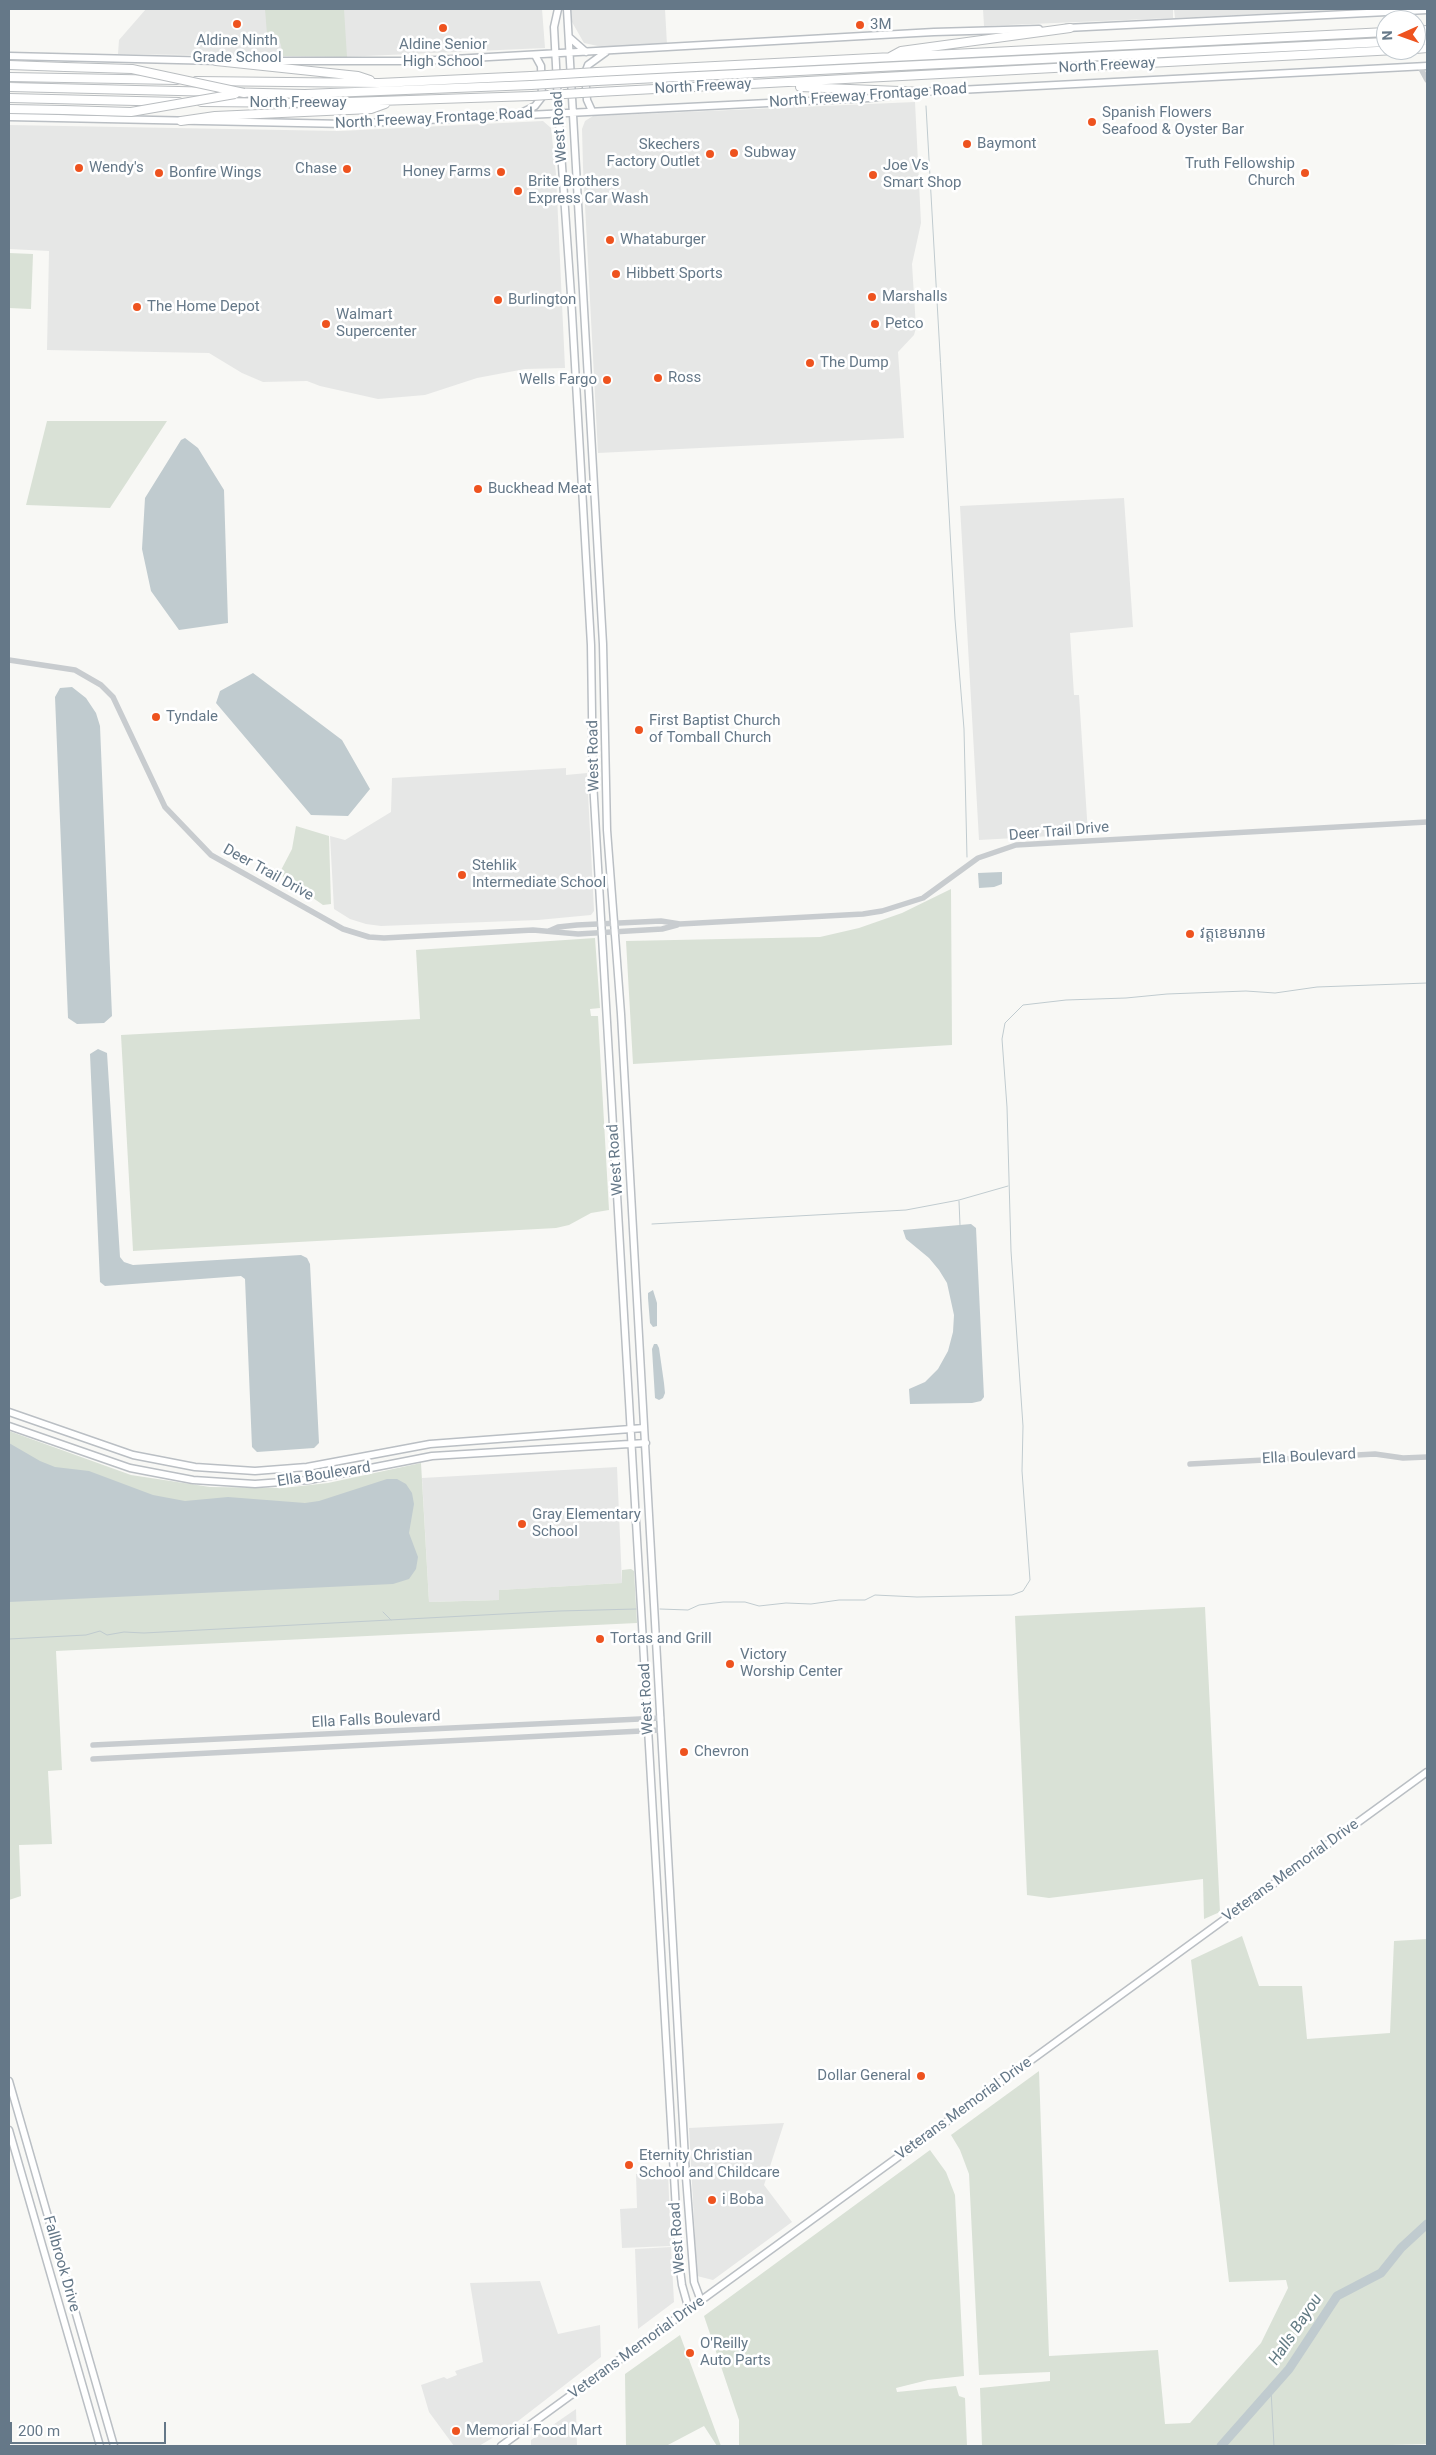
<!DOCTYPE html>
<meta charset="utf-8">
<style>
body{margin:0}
#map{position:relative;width:1436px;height:2455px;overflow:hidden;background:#f8f8f5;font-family:Roboto,sans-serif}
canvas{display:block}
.frame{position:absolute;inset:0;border:10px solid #657888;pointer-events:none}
.north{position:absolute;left:1376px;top:10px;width:50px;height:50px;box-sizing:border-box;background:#fff;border:1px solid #c1c9cf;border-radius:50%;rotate:268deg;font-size:14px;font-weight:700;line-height:20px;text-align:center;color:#657888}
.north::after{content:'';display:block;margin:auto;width:18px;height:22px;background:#ee531f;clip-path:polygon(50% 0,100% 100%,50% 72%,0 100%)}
.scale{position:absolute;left:10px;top:2422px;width:156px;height:22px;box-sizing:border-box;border:2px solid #657888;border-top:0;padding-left:6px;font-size:15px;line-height:18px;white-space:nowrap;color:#657888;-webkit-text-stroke:4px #fff;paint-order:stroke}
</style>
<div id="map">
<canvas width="1436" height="2455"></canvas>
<div class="frame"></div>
<div class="north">N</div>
<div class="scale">200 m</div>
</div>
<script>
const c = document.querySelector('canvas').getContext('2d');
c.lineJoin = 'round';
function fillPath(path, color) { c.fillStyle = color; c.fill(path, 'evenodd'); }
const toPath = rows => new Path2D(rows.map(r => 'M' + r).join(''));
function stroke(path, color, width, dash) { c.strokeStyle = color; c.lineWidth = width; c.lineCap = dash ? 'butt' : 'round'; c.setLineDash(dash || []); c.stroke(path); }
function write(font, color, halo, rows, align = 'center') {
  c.font = font + ' Roboto,"Noto Sans Khmer",sans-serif'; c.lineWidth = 5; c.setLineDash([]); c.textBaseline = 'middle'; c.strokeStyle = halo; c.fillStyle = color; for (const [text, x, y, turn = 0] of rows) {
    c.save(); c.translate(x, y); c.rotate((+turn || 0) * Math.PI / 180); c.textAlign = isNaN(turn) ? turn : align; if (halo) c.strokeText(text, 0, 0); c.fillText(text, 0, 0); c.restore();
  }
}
fillPath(toPath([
 [146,9,542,9,545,48,343,57,118,54,119,40],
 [571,9,665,9,667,45,607,48,584,43,572,22],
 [983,9,1173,9,1173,18,984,26],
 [1174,9,1362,9,1175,18],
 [915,102,921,223,912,264,916,328,914,335,898,352,904,438,598,453,583,167,582,129,585,121,593,116],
 [543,121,551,128,556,174,565,368,525,369,477,378,425,395,378,399,320,386,307,381,263,382,242,373,209,353,47,350,49,251,9,249,9,125,340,131],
 [1124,498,1133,627,1070,633,1074,695,1079,695,1088,834,979,840,960,506],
 [566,768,566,775,587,773,594,911,591,915,538,920,381,926,366,924,350,919,334,909,330,836,345,840,391,812,392,778],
 [617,1467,622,1583,500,1590,499,1600,429,1602,422,1478],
 [784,2123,764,2185,792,2222,713,2280,697,2276,689,2128],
 [668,2172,671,2246,622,2248,620,2209,637,2208,636,2174],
 [671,2247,674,2302,638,2329,635,2249],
 [540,2281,558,2334,600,2325,601,2357,509,2428,479,2446,454,2446,429,2412,421,2385,444,2377,447,2379,457,2375,455,2371,483,2362,470,2283],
 [576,2409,577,2446,531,2446,531,2440]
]), '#e6e7e6');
fillPath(toPath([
 [265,9,344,9,347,57,282,56,281,45,277,36,267,34],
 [9,253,33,254,31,309,9,308],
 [47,421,167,421,110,508,26,505],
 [296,826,329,836,331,904,323,905,279,874,292,849],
 [951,889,952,1045,633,1064,626,941,820,937,859,928,902,913],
 [595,938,600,1008,590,1009,591,1016,598,1016,609,1210,591,1213,569,1225,556,1228,133,1251,121,1035,420,1019,416,950],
 [9,1431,131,1475,210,1487,283,1488,328,1483,421,1463,429,1602,499,1600,499,1590,622,1583,622,1570,631,1569,634,1571,637,1623,56,1651,62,1770,48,1771,52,1844,19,1845,21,1896,9,1900],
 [1205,1607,1220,1912,1204,1919,1203,1879,1049,1898,1027,1895,1015,1616],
 [1242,1936,1259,1986,1302,1986,1307,2039,1390,2033,1394,1941,1427,1939,1427,2444,1348,2446,982,2446,980,2388,1050,2381,1050,2372,979,2375,969,2174,960,2150,951,2135,1039,2071,1049,2356,1158,2350,1165,2424,1190,2423,1261,2343,1288,2288,1286,2280,1229,2282,1191,1960],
 [930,2150,946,2172,955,2195,964,2376,928,2380,896,2388,897,2392,956,2386,959,2396,965,2398,967,2446,739,2446,739,2420,704,2316],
 [680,2335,721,2446,717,2446,704,2426,666,2446,626,2446,625,2374]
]), '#d9e1d6');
fillPath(toPath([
 [185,438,198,448,224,490,228,623,179,630,151,591,142,549,145,498,181,440],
 [253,673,342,740,370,789,348,816,311,815,216,703,220,691],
 [72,687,86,698,96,713,100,726,112,1016,104,1023,77,1024,68,1018,55,697,60,688],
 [1002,872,1002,884,994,887,979,888,978,873],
 [98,1049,107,1053,120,1257,124,1262,133,1265,301,1255,307,1258,310,1264,319,1443,314,1448,257,1452,252,1447,245,1279,241,1276,105,1286,100,1282,90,1054],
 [971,1224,976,1228,984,1397,981,1401,972,1403,910,1404,909,1389,925,1382,938,1369,948,1351,953,1332,954,1315,947,1283,939,1270,929,1258,906,1239,903,1230],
 [653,1290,657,1303,657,1326,653,1327,650,1323,648,1298,648,1293],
 [654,1344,657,1344,659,1348,664,1383,665,1393,663,1398,659,1400,655,1398,652,1349],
 [9,1443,40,1461,55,1467,89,1471,153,1495,185,1501,228,1497,305,1503,319,1501,387,1479,397,1479,406,1484,412,1493,414,1504,409,1533,418,1557,416,1569,409,1579,393,1584,9,1602]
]), '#c0cbcf');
stroke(toPath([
 [926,106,955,619,964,729,967,857],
 [959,1201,960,1225],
 [652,1224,906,1210,959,1200,1008,1186],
 [660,1609,688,1610,699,1605,723,1602,745,1602,759,1606,786,1603,811,1604,839,1600,865,1600,875,1595,917,1597,1012,1595,1023,1591,1030,1580,1022,1471,1023,1426,1011,1251,1007,1107,1002,1039,1005,1023,1023,1005,1066,1000,1126,998,1167,994,1246,991,1275,993,1317,987,1427,983],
 [383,1612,391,1620],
 [9,1639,86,1635,100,1631,107,1635,124,1632,144,1633,559,1611,636,1609],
 [1271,2390,1274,2446]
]), '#c0cbcf', 1);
stroke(toPath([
 [1221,2446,1289,2369,1337,2296,1381,2273,1401,2248,1427,2224]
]), '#c0cbcf', 9);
const secondary = toPath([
 [558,9,554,27,559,123,571,295,591,645,593,781,679,2262,682,2285,689,2310],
 [567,9,603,644,607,830,621,1014,686,2177,694,2282,701,2301],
 [1066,28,1427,10],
 [569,37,586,52],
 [9,56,220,61],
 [247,61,418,61,934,32,1039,29],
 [919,92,1427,66],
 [592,111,587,100,585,73,588,65,606,52],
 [521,113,535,106,542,97,541,66,535,55],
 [9,117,346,124,869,98,904,94],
 [9,1412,133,1455,195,1467,255,1471,307,1467,430,1444,644,1428],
 [9,1426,130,1468,193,1480,255,1484,309,1480,432,1456,646,1443],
 [9,2081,114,2446],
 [9,2130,100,2446],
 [501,2446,1427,1772]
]);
const motorway = toPath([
 [1416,31,1427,30],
 [1416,40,1427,40],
 [1416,49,1427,48],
 [890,57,901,51,1070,28],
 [216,61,358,76,370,80],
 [9,65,65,67],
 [597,72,1386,32],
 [9,77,177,80],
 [196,81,379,83,531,76],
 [597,81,1386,42],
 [9,87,305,94,531,85],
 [800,87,924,92],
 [598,92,1396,50],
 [9,98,179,102],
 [201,102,317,103,532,96],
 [9,109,64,110],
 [181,121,215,116,371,109,385,104]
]);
stroke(secondary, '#babfc4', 9);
stroke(motorway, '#babec1', 10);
stroke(toPath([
 [1420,67,1427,80],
 [9,660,75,670,101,685,113,697,165,807,211,855,343,929,369,937,384,938,533,930,578,934,662,929,677,925],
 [549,931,558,927,577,925,661,921,680,924,863,914,882,911,923,898,978,858,1016,845,1427,822],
 [1190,1464,1375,1454,1403,1458,1427,1457],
 [93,1745,661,1718],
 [93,1759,661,1730]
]), '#c8cccf', 5.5);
stroke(secondary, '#fff', 6);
stroke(motorway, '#fff', 8);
const motorwayBridge = toPath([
 [65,67,132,69,244,93],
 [531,76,597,72],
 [531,85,597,81],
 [532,96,598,92],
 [64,110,131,112,235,94]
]);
stroke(motorwayBridge, '#babec1', 10, []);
stroke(motorwayBridge, '#fff', 8);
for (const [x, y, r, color] of [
 [237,24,5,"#ee531f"],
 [860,25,5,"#ee531f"],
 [443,28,5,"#ee531f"],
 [1092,122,5,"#ee531f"],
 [967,144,5,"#ee531f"],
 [734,153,5,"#ee531f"],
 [710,154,5,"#ee531f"],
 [79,168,5,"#ee531f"],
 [347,169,5,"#ee531f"],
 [501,172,5,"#ee531f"],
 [159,173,5,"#ee531f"],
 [1305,173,5,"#ee531f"],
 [873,175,5,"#ee531f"],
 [518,191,5,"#ee531f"],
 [610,240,5,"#ee531f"],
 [616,274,5,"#ee531f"],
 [872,297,5,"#ee531f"],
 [498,300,5,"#ee531f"],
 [137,307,5,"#ee531f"],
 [326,324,5,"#ee531f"],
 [875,324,5,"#ee531f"],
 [810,363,5,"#ee531f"],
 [658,378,5,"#ee531f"],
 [607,380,5,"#ee531f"],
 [478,489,5,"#ee531f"],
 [156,717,5,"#ee531f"],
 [639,730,5,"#ee531f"],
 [462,875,5,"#ee531f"],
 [1190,934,5,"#ee531f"],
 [522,1524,5,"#ee531f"],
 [600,1639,5,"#ee531f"],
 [730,1664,5,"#ee531f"],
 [684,1752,5,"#ee531f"],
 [921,2076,5,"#ee531f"],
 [629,2165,5,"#ee531f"],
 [712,2200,5,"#ee531f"],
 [690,2353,5,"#ee531f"],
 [456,2431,5,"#ee531f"]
]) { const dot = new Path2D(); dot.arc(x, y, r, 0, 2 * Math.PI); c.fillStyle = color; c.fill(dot); stroke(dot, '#fff', 2); }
write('15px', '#657888', '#fff', [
 ["3M",870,25],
 ["Aldine Ninth",237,41,"center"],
 ["Grade School",237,58,"center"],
 ["Aldine Senior",443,45,"center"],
 ["High School",443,62,"center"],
 ["Spanish Flowers",1102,113],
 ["Seafood & Oyster Bar",1102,130],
 ["Baymont",977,144],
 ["Skechers",700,145,"right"],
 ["Factory Outlet",700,162,"right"],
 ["Subway",744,153],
 ["Truth Fellowship",1295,164,"right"],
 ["Church",1295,181,"right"],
 ["Joe Vs",883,166],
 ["Smart Shop",883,183],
 ["Wendy's",89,168],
 ["Chase",337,169,"right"],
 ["Honey Farms",491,172,"right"],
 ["Bonfire Wings",169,173],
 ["Brite Brothers",528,182],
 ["Express Car Wash",528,199],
 ["Whataburger",620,240],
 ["Hibbett Sports",626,274],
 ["Marshalls",882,297],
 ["Burlington",508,300],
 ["The Home Depot",147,307],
 ["Walmart",336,315],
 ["Supercenter",336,332],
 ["Petco",885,324],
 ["The Dump",820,363],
 ["Ross",668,378],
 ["Wells Fargo",597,380,"right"],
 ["Buckhead Meat",488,489],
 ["Tyndale",166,717],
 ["First Baptist Church",649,721],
 ["of Tomball Church",649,738],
 ["Stehlik",472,866],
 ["Intermediate School",472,883],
 ["វត្តខេមរារាម",1200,934],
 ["Gray Elementary",532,1515],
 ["School",532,1532],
 ["Tortas and Grill",610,1639],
 ["Victory",740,1655],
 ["Worship Center",740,1672],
 ["Chevron",694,1752],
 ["Dollar General",911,2076,"right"],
 ["Eternity Christian",639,2156],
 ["School and Childcare",639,2173],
 ["i Boba",722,2200],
 ["O'Reilly",700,2344],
 ["Auto Parts",700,2361],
 ["Memorial Food Mart",466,2431]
], 'left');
write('15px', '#657888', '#fff', [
 ["North Freeway",1107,66,-3],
 ["North Freeway",703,87,-3],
 ["North Freeway Frontage Road",868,96,-4],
 ["North Freeway",298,103],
 ["North Freeway Frontage Road",434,119,-3],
 ["West Road",560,127,-94],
 ["West Road",594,756,-91],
 ["Deer Trail Drive",1059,832,-5],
 ["Deer Trail Drive",268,873,29],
 ["West Road",616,1160,-94],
 ["Ella Boulevard",1309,1457,-3],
 ["Ella Boulevard",324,1475,-9],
 ["West Road",647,1699,-93],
 ["Ella Falls Boulevard",376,1720,-3],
 ["Veterans Memorial Drive",1291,1871,-36],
 ["Veterans Memorial Drive",964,2109,-36],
 ["West Road",678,2238,-94],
 ["Fallbrook Drive",61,2264,74],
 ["Veterans Memorial Drive",637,2348,-36]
]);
write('italic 16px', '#617a83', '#fff', [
 ["Halls Bayou",1296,2330,-56]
]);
</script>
